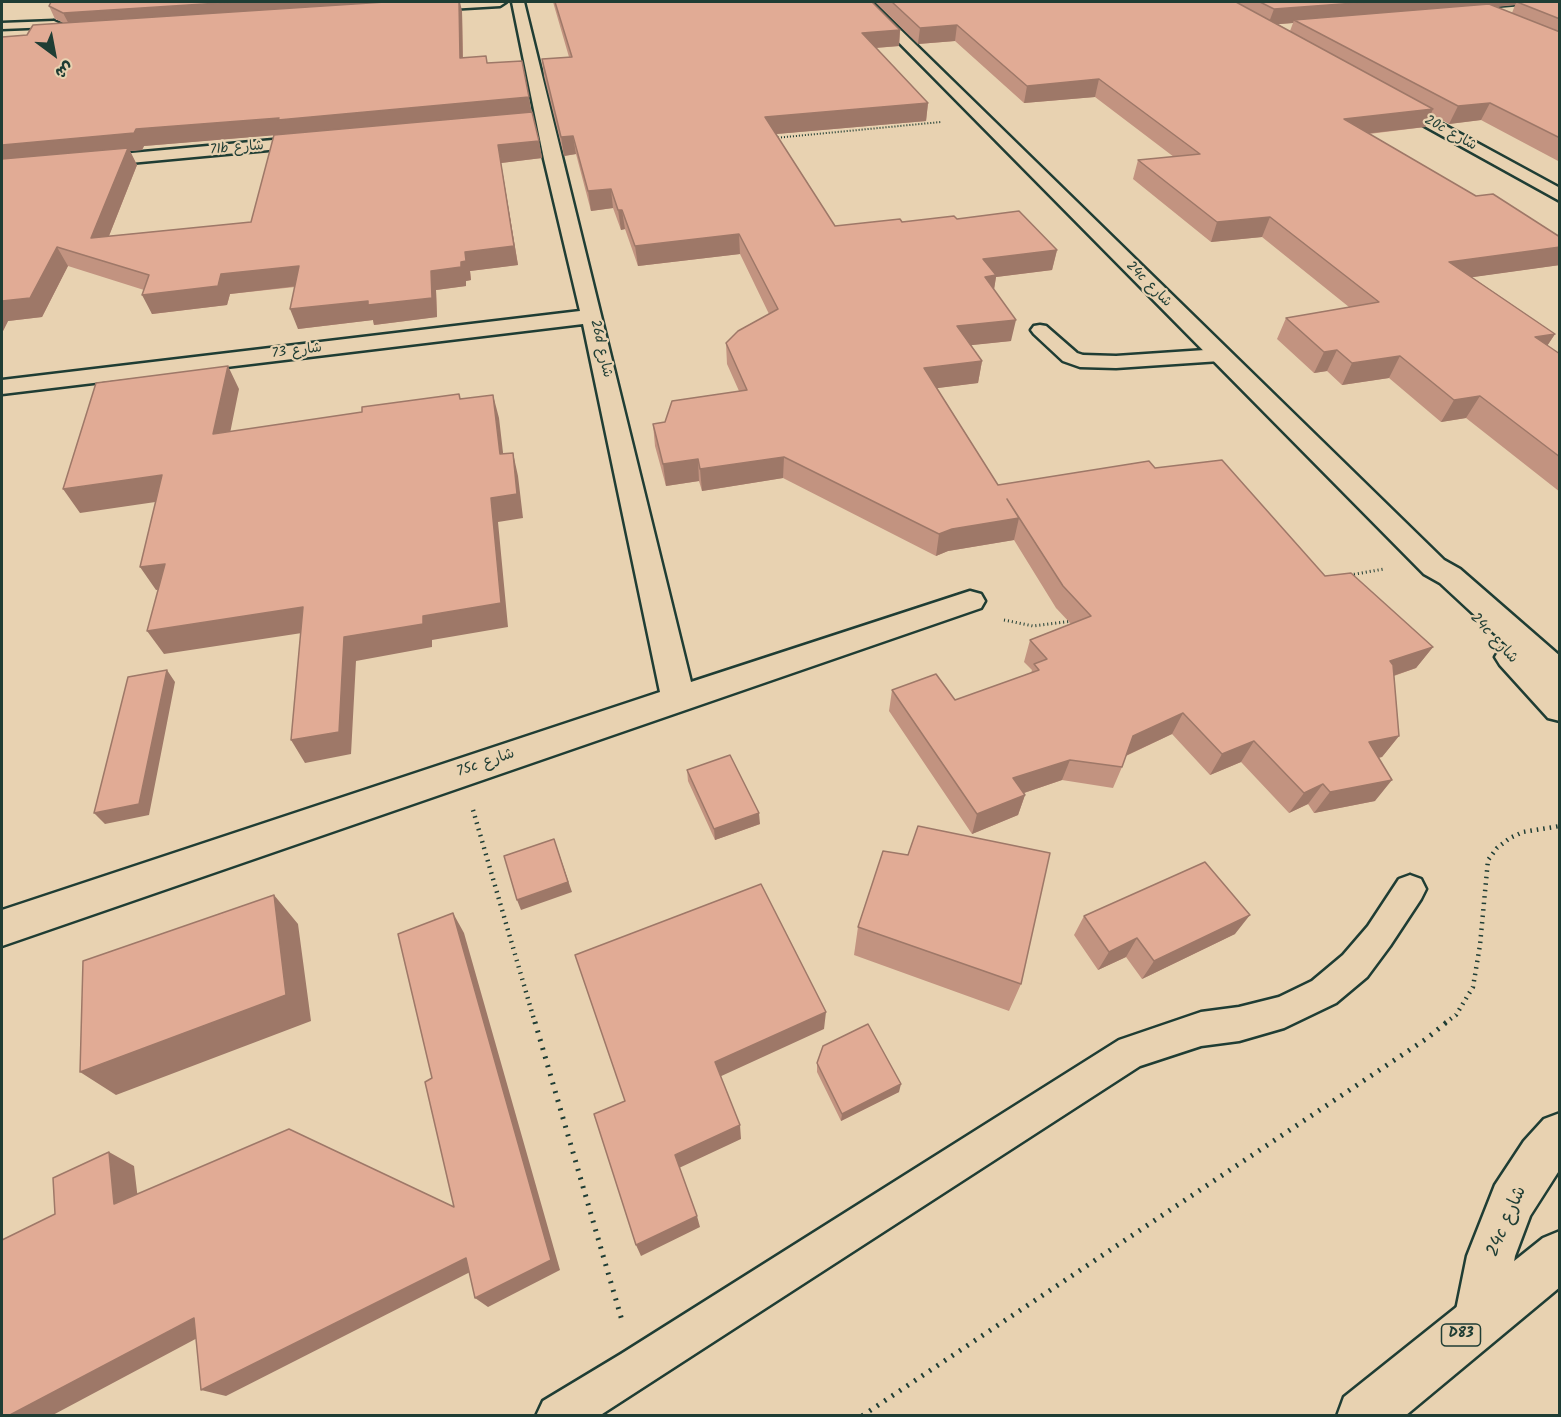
<!DOCTYPE html>
<meta charset="utf-8">
<style>
body{margin:0}
#map{position:relative;width:1561px;height:1417px;overflow:hidden;background:#e8d2b1;font-family:Kalam,"Playpen Sans Arabic",sans-serif}
canvas{display:block}
.frame{position:absolute;inset:0;border:3px solid #1f3d34;pointer-events:none}
.north{position:absolute;left:24px;top:24px;width:60px;height:60px;-webkit-text-stroke:4px #e8d2b1;paint-order:stroke;rotate:148deg;font-size:16px;font-weight:700;line-height:24px;text-align:center;color:#1f3d34}
.north::after{content:'';display:block;margin:auto;width:21px;height:27px;background:#1f3d34;clip-path:polygon(50% 0,100% 100%,50% 72%,0 100%)}
</style>
<div id="map">
<canvas width="1561" height="1417"></canvas>
<div class="frame"></div>
<div class="north">ش</div>
</div>
<script>
const c = document.querySelector('canvas').getContext('2d');
c.lineJoin = 'round';
const toPath = rows => new Path2D(rows.map(r => 'M' + r).join(''));
function stroke(path, color, width, dash) { c.strokeStyle = color; c.lineWidth = width; c.lineCap = dash ? 'butt' : 'round'; c.setLineDash(dash || []); c.stroke(path); }
function fillPath(path, color) { c.fillStyle = color; c.fill(path, 'evenodd'); }
function write(font, color, halo, rows, align = 'center') {
  c.font = font + ' Kalam,"Playpen Sans Arabic",sans-serif'; c.lineWidth = 4.5; c.setLineDash([]); c.textBaseline = 'middle'; c.strokeStyle = halo; c.fillStyle = color; for (const [text, x, y, turn = 0] of rows) {
    c.save(); c.translate(x, y); c.rotate((+turn || 0) * Math.PI / 180); c.textAlign = isNaN(turn) ? turn : align; if (halo) c.strokeText(text, 0, 0); c.fillText(text, 0, 0); c.restore();
  }
}
const service = toPath([
 [54,21,77,32,71,35,52,27,2,29,2,23,54,21],
 [1040,325,1046,326,1077,353,1083,355,1116,356,1220,349,1227,351,1229,355,1227,359,1220,361,1116,368,1080,367,1063,361,1034,334,1031,330,1034,326,1040,325],
 [1410,875,1421,879,1426,889,1421,899,1390,946,1367,977,1336,1003,1284,1028,1239,1041,1201,1046,1140,1066,599,1416,536,1416,543,1401,621,1354,1119,1040,1201,1012,1239,1007,1279,997,1312,981,1343,955,1368,926,1399,879,1410,875]
]);
const minor = toPath([
 [442,2,506,2,500,6,415,11,408,7,415,3,442,2],
 [512,2,524,2,691,682,970,591,981,594,985,601,981,608,2,946,2,910,660,692,583,324,2,394,2,380,580,311,544,159,512,2],
 [859,2,872,2,1444,560,1460,569,1560,656,1560,721,1548,718,1500,665,1495,657,1500,649,1508,646,1440,583,1424,574,859,2],
 [1560,3,1560,11,1463,19,1456,15,1463,11,1560,3],
 [1389,95,1560,188,1560,201,1383,103,1381,100,1383,97,1389,95],
 [316,136,324,141,322,145,2,175,2,165,316,136],
 [1560,1113,1560,1169,1530,1216,1515,1256,1504,1320,1497,1338,1479,1345,1461,1338,1454,1320,1467,1256,1495,1185,1524,1141,1544,1119,1560,1113]
]);
const motorway = toPath([
 [1560,1231,1560,1287,1405,1416,1337,1416,1344,1397,1543,1238,1560,1231]
]);
stroke(service, '#1f3d34', 5);
stroke(minor, '#1f3d34', 5);
stroke(motorway, '#1f3d34', 5);
stroke(toPath([
 [775,138,941,122]
]), '#1f3d34', 2, [1, 2]);
stroke(toPath([
 [1350,575,1384,569],
 [1004,620,1033,626,1073,621]
]), '#1f3d34', 3, [1, 3]);
stroke(toPath([
 [473,810,535,1023],
 [1445,1023,1456,1015,1473,987,1480,945,1488,860,1497,848,1510,838,1523,832,1560,826]
]), '#1f3d34', 4.5, [1.5, 5]);
stroke(toPath([
 [535,1022,623,1324],
 [862,1416,1426,1039,1447,1022]
]), '#1f3d34', 5, [2, 7]);
fillPath(service, '#e8d2b1');
fillPath(minor, '#e8d2b1');
fillPath(motorway, '#e8d2b1');
fillPath(toPath([
 [553,2,872,2,900,30,899,46,876,48,928,103,926,121,776,134,835,226,957,219,1057,250,1052,270,996,277,994,289,1011,341,971,345,982,361,978,383,937,388,998,485,1155,468,1325,576,1433,647,1416,668,1394,676,1399,736,1382,757,1378,758,1375,801,1314,813,1308,804,1289,813,1241,762,1210,775,1172,734,1126,756,1122,767,1113,788,1062,780,1024,793,1025,795,1018,815,972,834,889,711,892,690,955,700,1031,673,1032,670,1024,662,1030,640,1071,624,1056,608,1014,540,948,551,936,556,783,478,702,491,699,481,666,486,655,446,653,424,665,422,739,391,727,364,726,343,769,314,740,254,638,266,625,229,621,230,613,208,591,211,576,154,564,156,544,76,542,59,569,57],
 [875,2,1560,2,1560,162,1481,120,1449,124,1431,114,1425,127,1369,134,1476,196,1560,237,1560,265,1472,277,1555,334,1547,346,1560,354,1560,492,1466,418,1441,422,1389,378,1342,385,1327,371,1314,373,1277,339,1286,318,1349,307,1262,237,1211,242,1133,179,1138,160,1174,157,1095,97,1024,103,955,41,918,44],
 [1515,5,1512,13,1496,7],
 [1293,23,1290,31,1278,24],
 [49,6,462,11,463,58,488,63,532,112,539,141,542,158,501,163,518,265,470,271,471,280,466,281,466,286,436,290,437,317,374,325,373,320,298,329,295,287,230,294,227,305,152,314,144,290,68,266,42,317,8,321,2,333,27,35,64,23,55,19],
 [274,135,251,222,109,236,137,165,130,151,142,150,144,146],
 [687,770,760,824,715,840,688,781],
 [908,855,1021,984,1009,1011,854,955,858,927],
 [1084,916,1235,934,1142,979,1126,957,1098,970,1074,935],
 [817,1063,899,1092,841,1121,817,1072]
]), '#c29380');
fillPath(toPath([
 [235,2,436,2,70,26,63,13],
 [459,2,460,2,462,11,463,74,460,58],
 [1369,2,1560,2,1517,2,1515,5,1299,22,1294,20,1293,23,1268,25,1274,9],
 [957,25,955,41,918,44,920,28],
 [900,30,899,46,861,49,862,33],
 [1099,79,1095,97,1024,103,1027,86],
 [529,97,532,114,144,146,142,150,130,151,137,165,101,256,2,163,2,145,136,129],
 [928,103,926,121,765,135,765,117],
 [1490,103,1481,120,1449,124,1458,106],
 [1433,109,1425,127,1337,137,1344,119],
 [573,136,576,154,564,156,561,137],
 [539,141,542,158,501,163,518,265,470,271,471,280,466,281,466,286,436,290,437,317,374,325,373,320,298,329,290,309,368,301,431,271,461,262,465,252,498,145],
 [611,189,613,208,591,211,588,191],
 [618,210,622,210,625,229,621,230],
 [1270,217,1262,237,1211,242,1217,222],
 [739,234,740,254,638,266,635,246],
 [57,247,68,266,42,317,8,321,2,333,2,301],
 [1560,247,1560,265,1438,282,1449,262],
 [1057,250,1052,270,996,277,993,296,982,297,983,259],
 [299,266,306,285,230,294,227,305,152,314,142,295,221,274],
 [1016,320,1011,341,954,347,957,326],
 [1555,334,1541,355,1535,337],
 [1337,350,1327,371,1314,373,1324,352],
 [1400,356,1389,378,1342,385,1352,363],
 [982,361,978,383,922,390,924,368],
 [228,366,239,389,225,458,213,434],
 [493,395,499,418,506,478,500,454],
 [1480,396,1466,418,1441,422,1454,400],
 [513,453,518,476,523,518,498,522,508,627,432,640,432,647,356,661,351,754,305,763,291,740,344,637,423,616],
 [784,457,783,478,702,491,700,469],
 [698,459,699,481,666,486,663,464],
 [162,475,176,499,80,513,63,489],
 [1019,518,1014,540,948,551,936,556,939,534,952,529],
 [165,564,180,587,156,590,140,567],
 [303,607,315,631,164,654,147,631],
 [1433,647,1416,668,1375,682,1390,661],
 [167,670,175,682,149,815,105,824,94,813],
 [1183,713,1172,734,1123,757,1133,736],
 [1399,736,1382,757,1353,763,1369,742],
 [1254,741,1241,762,1210,775,1222,754],
 [1070,760,1062,780,1006,799,1013,778],
 [1392,780,1375,801,1314,813,1330,792],
 [1323,784,1308,804,1289,813,1304,793],
 [1025,795,1018,815,972,834,977,814],
 [759,813,760,824,715,840,714,829],
 [554,839,572,892,521,910,517,900],
 [274,895,298,924,311,1021,116,1095,80,1072],
 [453,913,464,933,560,1270,488,1307,475,1298],
 [1250,915,1235,934,1142,979,1154,961],
 [1137,938,1126,957,1098,970,1109,952],
 [826,1012,824,1029,717,1078,715,1062],
 [901,1084,899,1092,841,1121,842,1114],
 [740,1125,741,1139,679,1168,675,1155],
 [109,1152,134,1166,140,1217,114,1204],
 [697,1216,700,1227,641,1256,636,1245],
 [466,1258,478,1268,226,1396,201,1390],
 [194,1318,218,1327,51,1416,8,1416]
]), '#9e7868');
const building = toPath([
 [51,2,235,2,63,13,49,6,51,2],
 [385,2,459,2,460,58,486,56,487,63,522,61,529,97,278,120,279,118,136,129,134,133,2,145,2,37,27,35,33,25,385,2],
 [555,2,872,2,900,30,862,33,928,103,765,117,835,226,900,219,902,222,954,216,957,219,1019,211,1057,250,983,259,996,275,985,277,1016,320,957,326,982,361,924,368,998,485,1149,461,1155,468,1222,460,1325,576,1351,573,1433,647,1390,661,1393,665,1399,736,1369,742,1392,780,1330,792,1323,784,1304,793,1254,741,1222,754,1183,713,1133,736,1122,767,1070,760,1013,778,1025,795,977,814,892,690,936,674,955,700,1039,670,1034,664,1047,659,1030,640,1091,616,1063,586,1007,499,1019,518,952,529,939,534,784,457,700,469,698,459,663,464,653,424,665,422,672,401,747,390,726,343,738,331,778,309,739,234,635,246,622,210,618,210,611,189,588,191,573,136,561,137,542,59,572,57,555,2],
 [892,2,1236,2,1433,109,1344,119,1476,196,1493,194,1560,237,1560,247,1449,262,1555,334,1535,337,1560,354,1560,457,1480,396,1454,400,1400,356,1352,363,1337,350,1324,352,1286,318,1379,302,1270,217,1217,222,1138,160,1200,154,1099,79,1027,86,957,25,920,28,892,2],
 [1260,2,1369,2,1274,9,1260,2],
 [1517,2,1560,2,1560,19,1517,2],
 [1489,4,1560,32,1560,138,1490,103,1458,106,1294,20,1489,4],
 [532,112,539,141,498,145,514,246,465,252,466,261,461,262,461,267,431,271,432,298,368,305,368,301,290,309,299,266,221,274,218,286,142,295,149,275,57,247,30,298,2,301,2,159,128,148,91,238,251,222,274,135,532,112],
 [228,366,213,434,362,412,362,407,459,394,460,399,493,395,500,454,513,453,517,494,491,498,501,603,423,616,423,624,344,637,339,732,291,740,303,607,147,631,165,564,140,567,162,475,63,489,96,383,228,366],
 [167,670,139,804,94,813,128,677,167,670],
 [730,755,759,813,714,829,687,770,730,755],
 [918,826,1050,853,1021,984,858,927,883,851,908,855,918,826],
 [554,839,568,882,517,900,504,856,554,839],
 [1205,862,1250,915,1154,961,1137,938,1109,952,1084,916,1205,862],
 [761,884,826,1012,715,1062,740,1125,675,1155,697,1216,636,1245,594,1114,625,1101,575,955,761,884],
 [274,895,286,995,80,1072,83,961,274,895],
 [453,913,551,1260,475,1298,466,1258,201,1390,194,1318,8,1416,2,1416,2,1240,55,1214,53,1178,109,1152,114,1204,289,1129,454,1207,425,1082,432,1078,398,934,453,913],
 [868,1024,901,1084,842,1114,817,1063,823,1046,868,1024]
]);
fillPath(building, '#e1ab95');
stroke(building, '#9e7868', 1.5);
write('14px', '#1f3d34', '#e8d2b1', [
 ["20c شارع",1450,134,29],
 ["71b شارع",237,149,-5],
 ["24c شارع",1148,285,45],
 ["26d شارع",600,349,77],
 ["شارع 73",297,352,-7]
]);
for (const [x, y, w] of [
 [1461,1335,39]
]) { const box = new Path2D(); box.roundRect(x - w / 2, y - 11, w, 22, 4.5); c.fillStyle = '#e8d2b1'; c.fill(box); stroke(box, '#1f3d34', 1.5); }
write('bold 14px', '#1f3d34', null, [
 ["D83",1461,1335]
]);
write('15px', '#1f3d34', '#e8d2b1', [
 ["24c شارع",1493,639,47],
 ["75c شارع",486,764,-19]
]);
write('18px', '#1f3d34', '#e8d2b1', [
 ["24c شارع",1508,1222,-67]
]);
</script>
